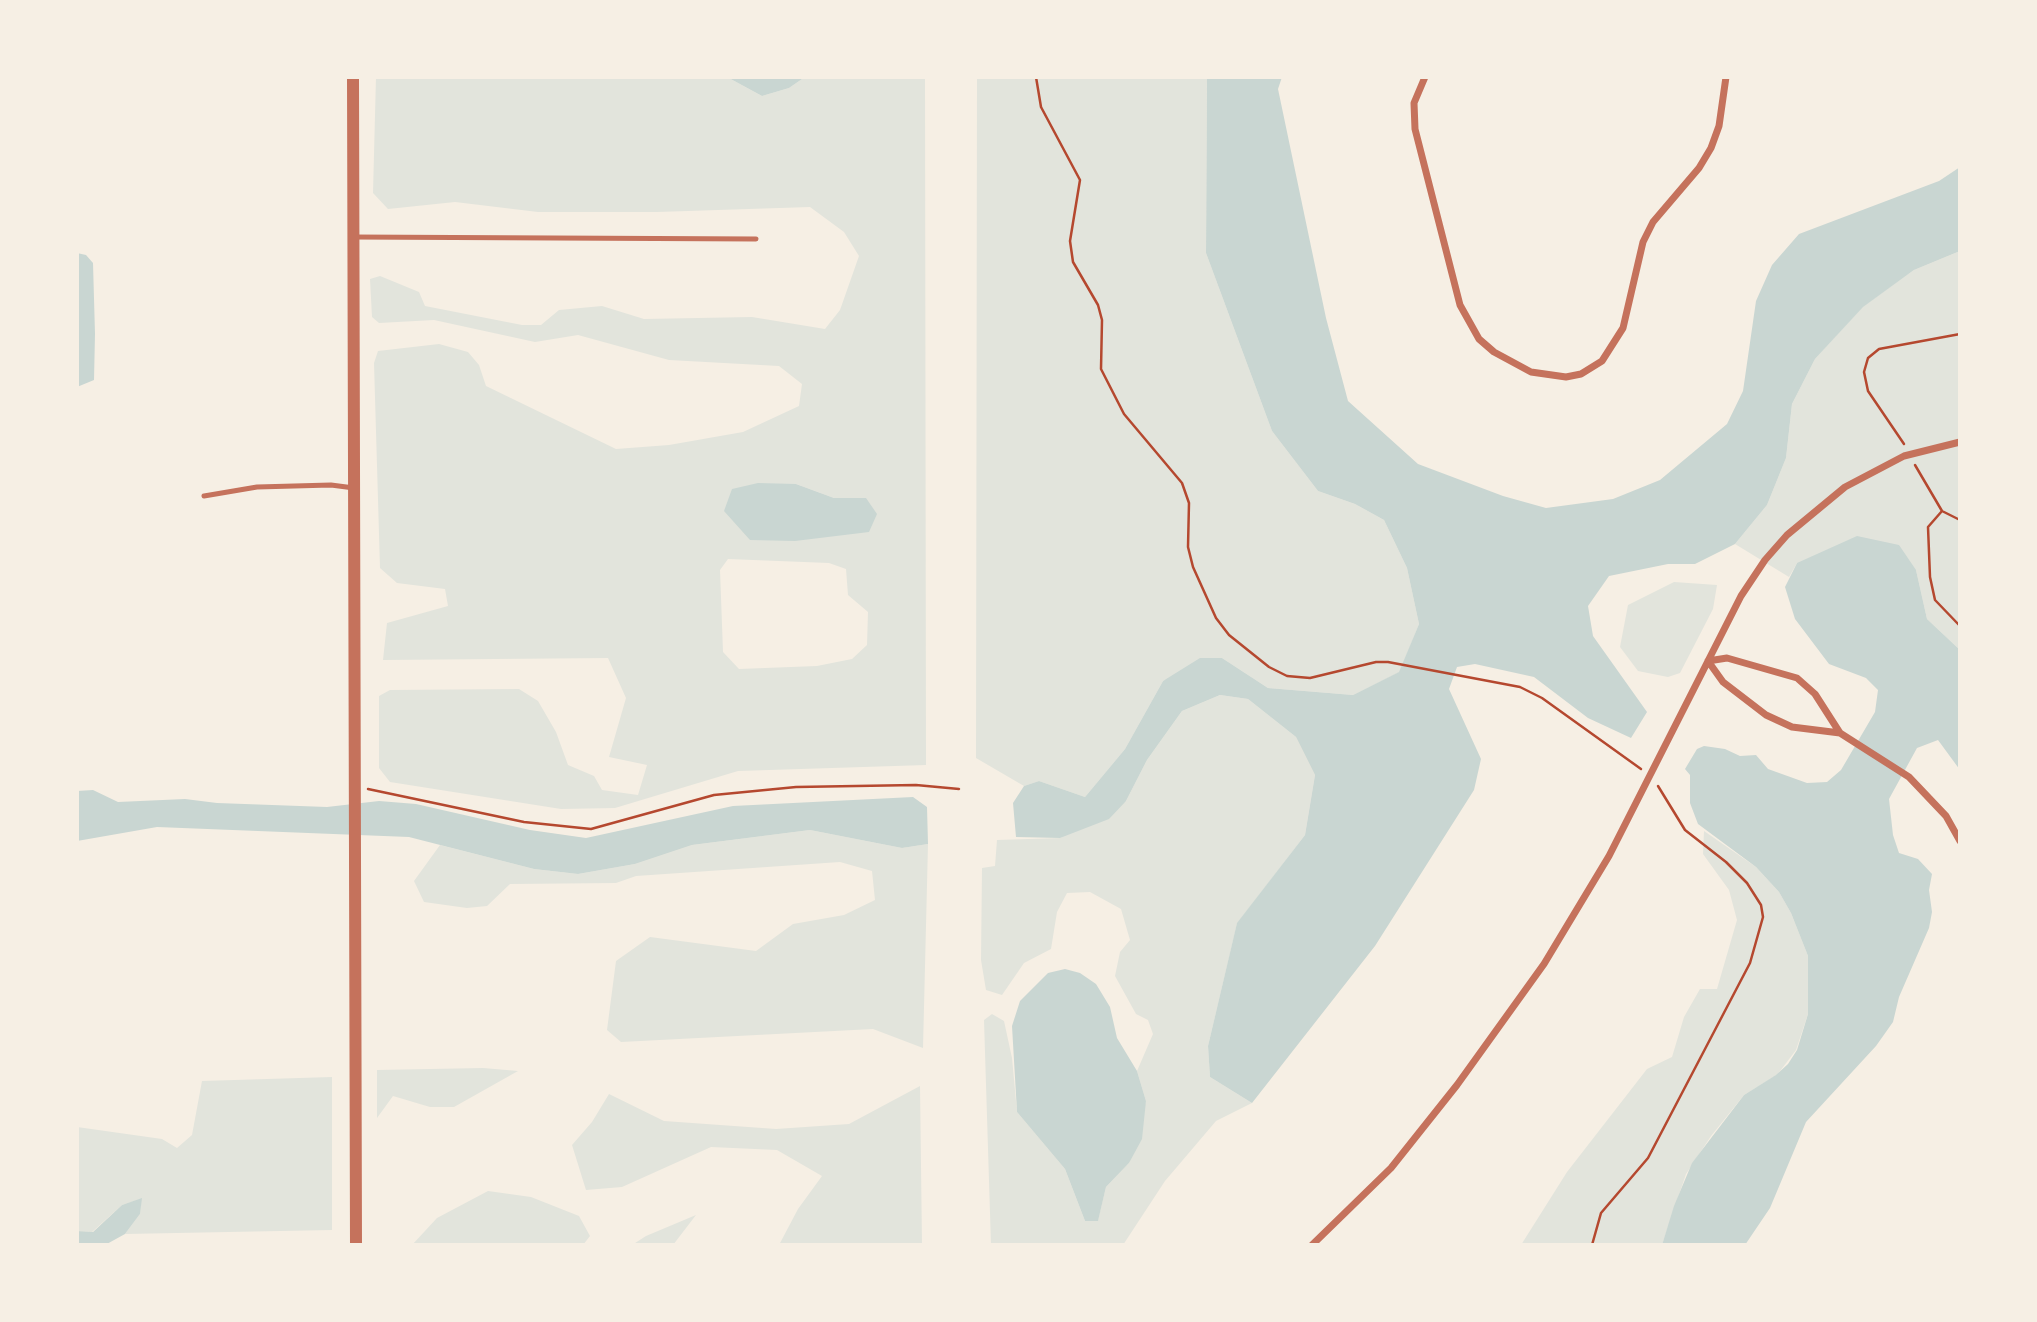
<!DOCTYPE html>
<style>
body{margin:0}
#map{position:relative;width:2037px;height:1322px;overflow:hidden;background:#f6efe4;font-family:Helvetica,sans-serif}
canvas{display:block}
.frame{position:absolute;inset:0;border:79px solid #f6efe4;pointer-events:none}
</style>
<div id="map">
<canvas width="2037" height="1322"></canvas>
<div class="frame"></div>
</div>
<script>
const c = document.querySelector('canvas').getContext('2d');
c.lineJoin = 'round';
function fillPath(path, color) { c.fillStyle = color; c.fill(path, 'evenodd'); }
const toPath = rows => new Path2D(rows.map(r => 'M' + r).join(''));
function stroke(path, color, width, dash) { c.strokeStyle = color; c.lineWidth = width; c.lineCap = dash ? 'butt' : 'round'; c.setLineDash(dash || []); c.stroke(path); }
fillPath(toPath([
 [376,77,727,77,762,96,789,88,805,77,925,77,926,765,738,771,615,808,561,809,390,782,379,768,379,696,390,690,519,689,538,701,556,732,568,765,594,776,602,790,638,795,647,765,609,757,626,698,608,658,383,660,387,623,448,606,445,589,397,583,380,568,374,363,378,351,439,344,468,352,479,365,486,386,616,449,669,445,743,432,799,406,802,384,779,366,669,360,578,335,535,342,434,320,379,323,372,317,370,279,380,276,419,292,425,306,522,325,541,325,559,310,602,306,644,319,752,317,825,329,840,310,859,256,844,232,810,207,657,212,538,212,455,202,388,209,373,193],
 [796,484,834,498,866,498,724,511],
 [728,559,829,563,846,569,848,595,868,612,867,645,852,659,817,666,739,669,723,652,720,570],
 [977,77,1207,77,1206,253,1272,431,1318,491,1355,504,1384,520,1407,568,1419,624,1400,672,1353,695,1268,688,1222,658,1163,681,1125,749,1085,797,1039,781,1024,786,976,758],
 [1960,251,1960,650,1927,619,1916,570,1797,563,1789,577,1735,544,1767,505,1786,458,1792,404,1815,359,1862,307,1914,270],
 [1674,582,1717,585,1713,609,1680,673,1668,677,1638,671,1620,647,1628,605],
 [1220,695,1248,699,1296,737,1315,775,1305,835,1237,924,1208,1046,1210,1077,1252,1103,1216,1121,1165,1181,1123,1245,991,1245,984,1020,992,1014,1004,1021,1012,1058,1017,1112,1065,1169,1085,1221,1098,1220,1106,1187,1129,1163,1146,1101,1137,1071,1153,1034,1148,1020,1136,1014,1115,976,1120,952,1130,940,1121,909,1090,892,1067,893,1057,912,1051,949,1024,963,1002,995,986,990,981,960,982,868,995,866,997,840,1060,838,1126,801,1147,760,1182,711],
 [810,830,902,848,928,844,923,1048,873,1029,621,1042,607,1030,616,961,650,937,756,951,793,924,844,915,875,900,872,871,840,862,636,876,616,883,510,884,487,906,467,908,424,902,414,881,440,845,534,869,578,874,635,864,692,845],
 [1704,831,1756,867,1779,892,1791,913,1808,956,1808,1014,1796,1050,1777,1075,1744,1095,1711,1136,1686,1174,1662,1245,1521,1245,1567,1172,1647,1069,1672,1057,1684,1017,1700,989,1717,989,1737,920,1729,890,1703,854],
 [483,1068,518,1071,454,1107,430,1107,393,1096,377,1118,377,1070],
 [332,1077,332,1230,125,1234,140,1214,141,1199,122,1205,92,1232,77,1231,77,1127,162,1139,177,1148,192,1135,202,1081],
 [920,1086,922,1245,779,1245,798,1209,822,1176,777,1150,711,1147,622,1187,586,1190,572,1145,592,1122,609,1094,664,1121,776,1129,849,1124],
 [488,1191,531,1197,579,1216,590,1236,583,1245,412,1245,437,1218],
 [696,1215,673,1245,632,1245,646,1236]
]), '#e2e4dc');
fillPath(toPath([
 [727,77,805,77,789,88,762,96],
 [1207,77,1282,77,1278,89,1326,318,1348,401,1418,464,1503,496,1546,508,1613,499,1660,480,1727,424,1743,391,1756,301,1772,265,1799,234,1939,181,1960,167,1960,251,1914,270,1863,307,1815,359,1792,404,1786,458,1767,505,1735,544,1695,564,1668,564,1609,576,1588,606,1593,636,1647,712,1631,738,1588,718,1534,677,1475,664,1457,667,1449,689,1481,759,1474,790,1375,946,1252,1103,1210,1077,1208,1046,1237,923,1305,835,1315,775,1296,737,1248,699,1220,695,1182,711,1147,760,1126,801,1109,819,1060,838,1016,837,1013,803,1024,786,1039,781,1085,797,1125,749,1163,681,1200,658,1222,658,1268,688,1353,695,1399,672,1419,624,1407,568,1384,520,1355,504,1318,491,1272,431,1206,253],
 [77,253,86,255,93,263,95,334,94,380,77,387],
 [758,483,796,484,834,498,866,498,877,514,869,532,795,541,750,540,724,511,732,489],
 [1857,536,1899,545,1916,570,1927,619,1960,650,1960,770,1938,740,1917,748,1889,799,1893,835,1899,853,1918,859,1932,874,1929,890,1932,912,1929,928,1899,997,1893,1022,1876,1046,1806,1122,1770,1208,1745,1245,1662,1245,1674,1206,1692,1163,1744,1095,1776,1075,1788,1064,1797,1050,1808,1014,1808,956,1791,913,1779,892,1756,867,1698,824,1690,803,1690,775,1685,769,1697,749,1704,746,1725,749,1740,756,1756,755,1768,769,1807,783,1827,782,1841,770,1875,712,1878,690,1866,678,1829,664,1795,619,1785,587,1797,563],
 [93,790,118,802,185,799,217,803,327,807,379,801,416,804,530,830,586,838,733,806,913,797,927,807,928,844,902,848,810,830,692,845,635,864,578,874,534,869,409,837,157,827,77,841,77,791],
 [1065,969,1080,973,1096,984,1110,1007,1117,1038,1137,1071,1146,1101,1142,1139,1129,1163,1106,1187,1098,1221,1085,1221,1065,1169,1017,1112,1012,1026,1020,1001,1048,973],
 [142,1198,140,1214,125,1234,105,1245,77,1245,77,1231,93,1232,122,1205]
]), '#c9d6d2');
stroke(toPath([
 [1036,77,1041,107,1080,180,1070,241,1073,262,1098,305,1102,320,1101,369,1124,414,1182,483,1189,503,1188,547,1193,567,1216,618,1229,635,1269,667,1287,676,1310,678,1376,662,1388,662,1520,687,1542,698,1641,769],
 [1904,444,1868,391,1864,372,1868,358,1879,349,1960,334],
 [1915,465,1942,511,1960,520],
 [1942,511,1928,527,1930,577,1935,600,1960,626],
 [368,789,524,822,591,829,714,795,796,787,916,785,959,789],
 [1592,1245,1601,1213,1648,1158,1750,963,1763,917,1761,905,1747,883,1726,862,1685,830,1658,786]
]), '#b5482f', 2.5);
stroke(toPath([
 [353,237,756,239],
 [204,496,257,487,331,485,354,488]
]), '#c5725c', 5);
stroke(toPath([
 [1425,77,1414,103,1415,129,1460,305,1479,339,1494,352,1531,372,1566,377,1581,374,1602,361,1623,328,1643,242,1653,222,1699,168,1711,148,1719,126,1726,77],
 [1840,733,1815,694,1797,678,1727,658,1708,661,1723,682,1766,715,1792,727,1840,733,1909,777,1946,816,1960,841],
 [1312,1245,1391,1168,1457,1085,1544,964,1609,856,1741,596,1765,560,1787,535,1845,487,1904,456,1960,442]
]), '#c5725c', 7);
stroke(toPath([
 [353,77,356,1245]
]), '#c5725c', 12);
</script>
